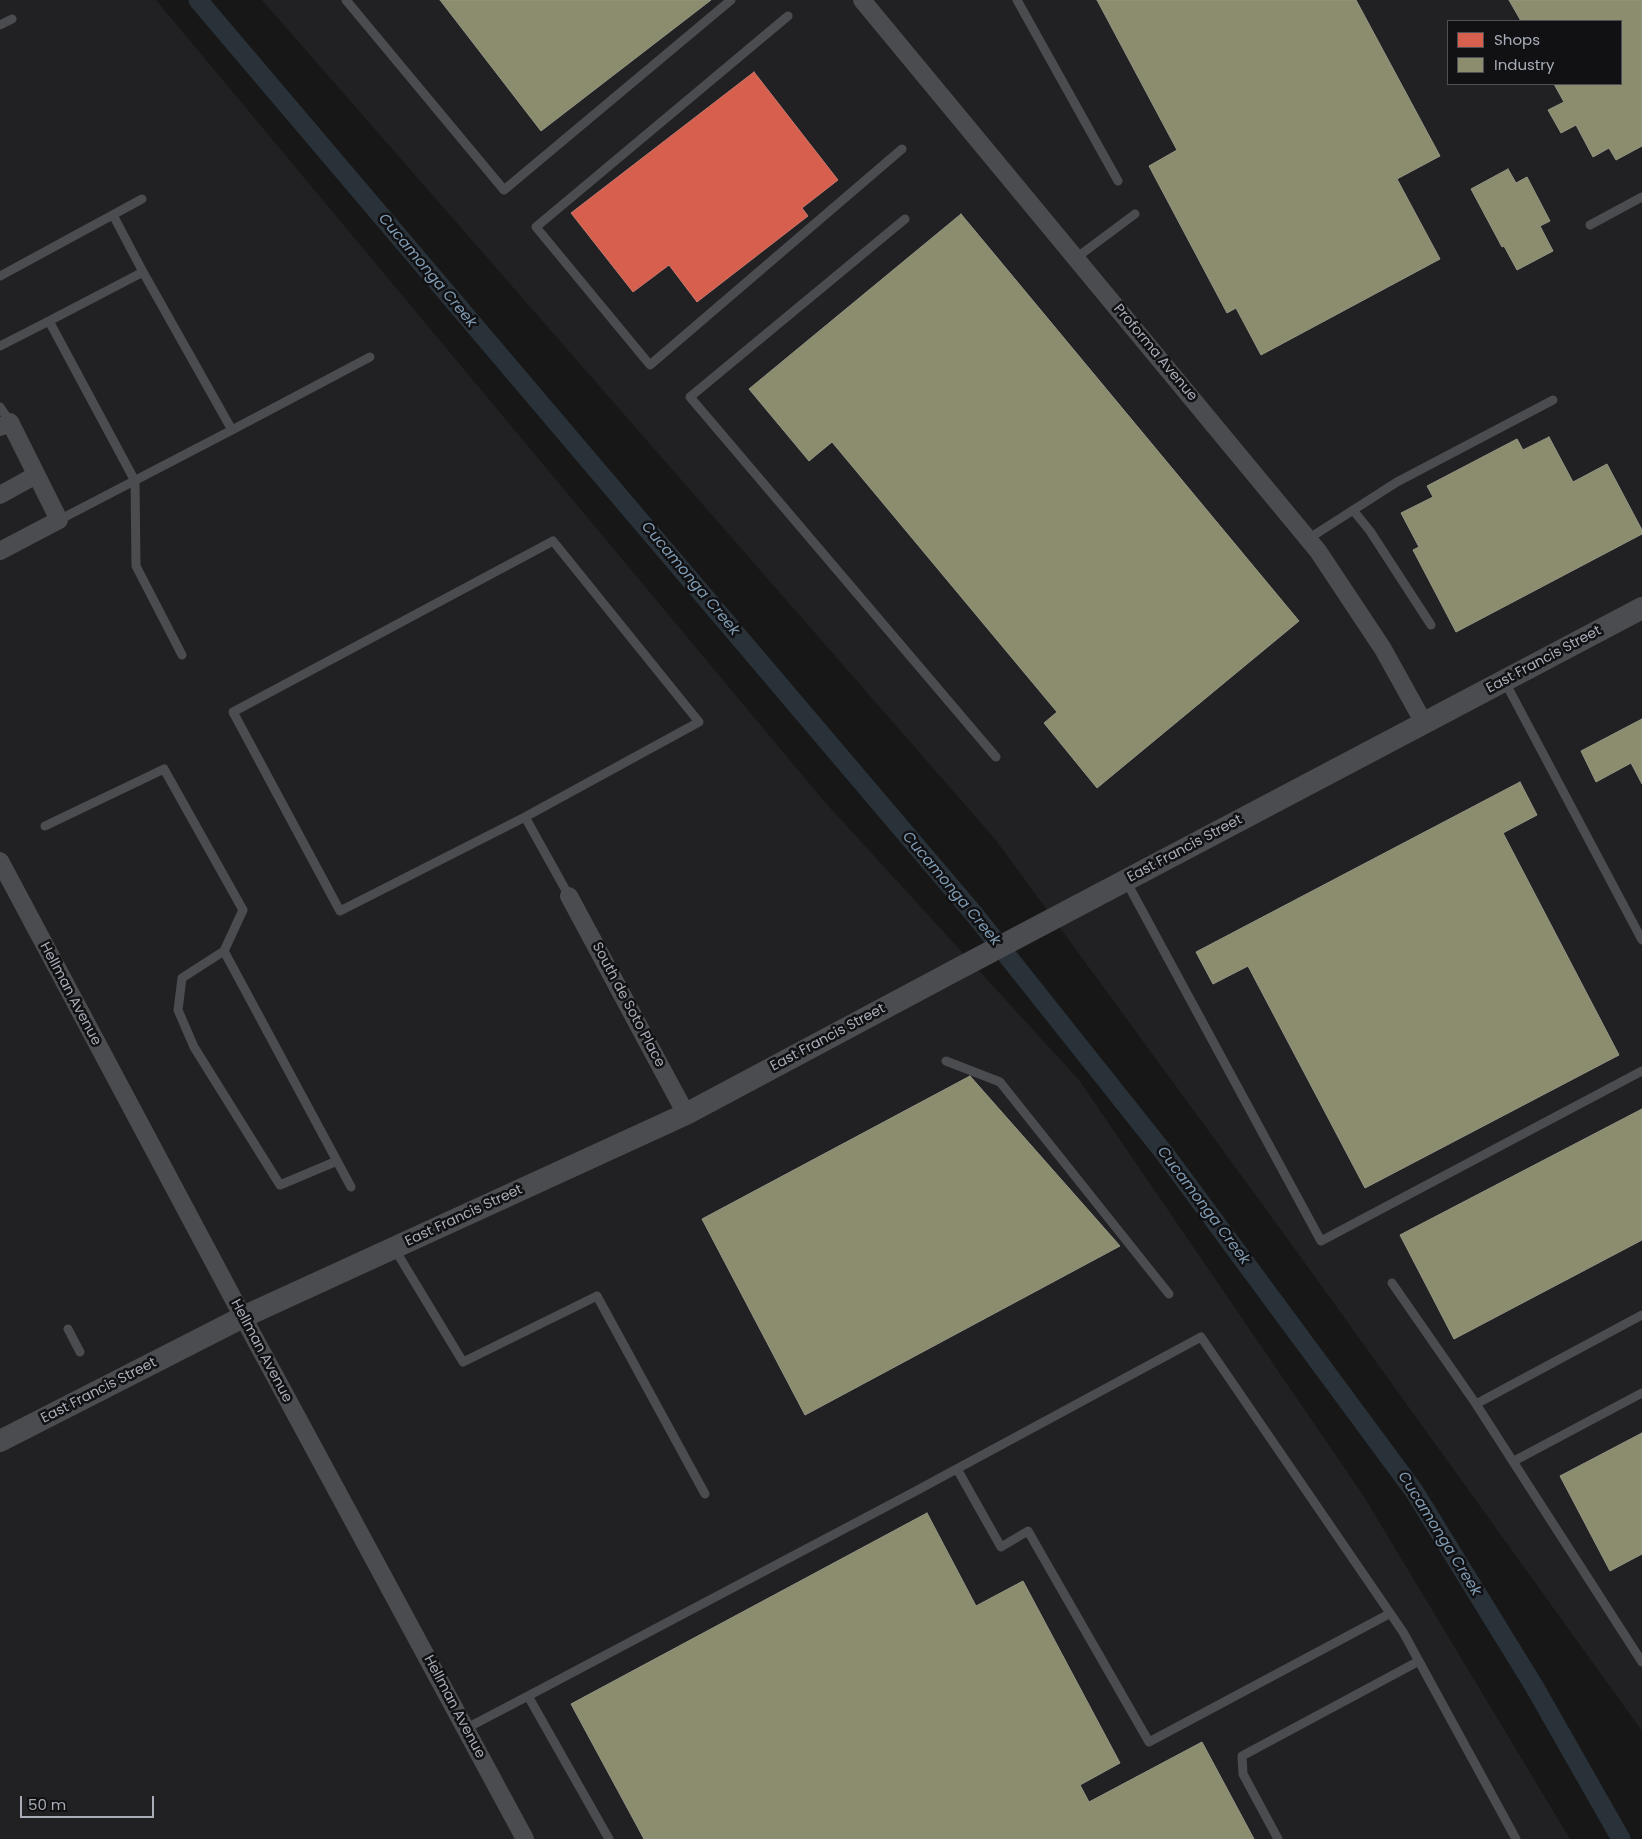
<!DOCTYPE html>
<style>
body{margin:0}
#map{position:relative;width:1642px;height:1839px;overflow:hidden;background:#171717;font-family:Poppins,sans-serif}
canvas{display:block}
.legend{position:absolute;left:1447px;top:20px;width:175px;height:65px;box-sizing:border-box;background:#111113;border:1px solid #4d4f55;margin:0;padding:6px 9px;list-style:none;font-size:15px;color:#a8adb8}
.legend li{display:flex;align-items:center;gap:10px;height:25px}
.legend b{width:25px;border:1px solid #4d4f55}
.scale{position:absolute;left:20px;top:1796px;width:134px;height:22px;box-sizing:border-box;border:2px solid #a8adb8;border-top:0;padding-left:6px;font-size:15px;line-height:18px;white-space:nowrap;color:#a8adb8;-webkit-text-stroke:4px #111113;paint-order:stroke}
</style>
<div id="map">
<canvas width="1642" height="1839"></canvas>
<ul class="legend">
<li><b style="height:14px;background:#d6604d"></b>Shops</li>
<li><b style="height:14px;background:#8c8c6e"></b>Industry</li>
</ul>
<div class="scale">50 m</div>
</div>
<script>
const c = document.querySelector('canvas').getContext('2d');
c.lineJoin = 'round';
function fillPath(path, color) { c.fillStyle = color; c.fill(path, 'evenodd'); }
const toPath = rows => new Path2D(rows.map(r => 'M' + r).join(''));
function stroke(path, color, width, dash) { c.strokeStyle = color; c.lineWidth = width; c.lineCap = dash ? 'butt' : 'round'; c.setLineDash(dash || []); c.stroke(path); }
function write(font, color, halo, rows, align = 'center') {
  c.font = font + ' Poppins,sans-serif'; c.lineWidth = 5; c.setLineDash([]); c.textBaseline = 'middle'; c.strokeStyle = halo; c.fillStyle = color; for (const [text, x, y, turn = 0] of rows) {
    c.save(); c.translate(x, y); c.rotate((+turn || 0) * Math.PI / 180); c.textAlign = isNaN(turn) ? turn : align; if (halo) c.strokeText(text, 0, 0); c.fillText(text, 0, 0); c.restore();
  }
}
fillPath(toPath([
 [0,0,156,0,823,800,1079,1080,1363,1495,1570,1839,0,1839],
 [262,0,1642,0,1642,1731,1284,1234,995,839],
 [1448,21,1621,21,1621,84,1448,84]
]), '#212123');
const shops = toPath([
 [754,72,838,180,802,208,808,216,697,302,669,265,633,292,571,213,754,72]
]);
fillPath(shops, '#d6604d');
stroke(shops, '#c8776d', 1);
const industry = toPath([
 [440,0,711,0,541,131,440,0],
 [1097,0,1356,0,1440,156,1397,179,1440,259,1261,355,1236,308,1227,313,1149,166,1177,150,1097,0],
 [1509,0,1642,0,1642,146,1616,160,1609,148,1593,157,1576,125,1561,133,1548,110,1564,102,1554,84,1621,84,1621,21,1521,21,1509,0],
 [1508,169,1516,183,1527,177,1550,221,1540,226,1553,251,1517,270,1504,246,1502,247,1471,189,1508,169],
 [961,214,1299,621,1097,788,1044,723,1057,712,832,442,809,461,749,389,961,214],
 [1549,437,1573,482,1607,464,1642,530,1642,534,1456,632,1413,550,1419,547,1401,513,1433,497,1427,486,1517,439,1523,450,1549,437],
 [1642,719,1642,784,1631,763,1596,782,1581,751,1642,719],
 [1520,782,1537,815,1503,833,1619,1055,1365,1188,1248,966,1213,984,1196,952,1520,782],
 [970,1076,1120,1246,805,1415,702,1219,970,1076],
 [1642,1109,1642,1240,1454,1339,1400,1235,1642,1109],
 [1642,1433,1642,1554,1610,1571,1560,1476,1642,1433],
 [927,1513,976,1606,1023,1581,1120,1763,1080,1785,1089,1802,1202,1742,1254,1839,644,1839,571,1704,927,1513]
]);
fillPath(industry, '#8c8c6e');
stroke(industry, '#949684', 1);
stroke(toPath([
 [198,0,974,914,1165,1154,1414,1491,1534,1686,1621,1839]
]), '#2a3239', 19);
stroke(toPath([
 [346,0,504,190,731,0],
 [1017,0,1118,181],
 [788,16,536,227,650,365,902,149],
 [0,25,12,19],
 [905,219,690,397,996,757],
 [1590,225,1642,197],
 [1076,258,1135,214],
 [143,272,232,430,370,357],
 [0,276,142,199],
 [49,321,143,272,113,215],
 [0,346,49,321,135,481,136,566,182,655],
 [0,407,10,422],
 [1353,510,1370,531,1431,625],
 [59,520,232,430],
 [1308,539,1397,482,1553,400],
 [1505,682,1642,940],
 [525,817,340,911,233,712,553,541,699,722,525,817,569,896],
 [45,826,164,769,243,910,224,951,182,978,178,1010,194,1047,280,1185,337,1161],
 [1126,881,1321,1241,1642,1071],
 [224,951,351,1187],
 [946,1061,1000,1082,1169,1294],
 [394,1248,463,1362,597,1296,705,1494],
 [1392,1283,1476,1404,1642,1315],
 [68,1329,80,1352],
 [1476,1404,1642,1662],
 [1514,1461,1642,1393],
 [957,1469,1001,1547,1028,1531,1149,1742,1389,1614],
 [465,1729,528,1696],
 [609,1839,528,1696,914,1492,1201,1337,1403,1632,1516,1839],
 [1278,1839,1243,1774,1242,1756,1419,1661]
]), '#4b4c50', 9);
stroke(toPath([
 [862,0,1318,551,1383,649,1424,723],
 [0,427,10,422,59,520,0,551],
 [0,495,36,475],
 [0,861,243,1317,525,1839],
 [569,896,686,1114]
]), '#4b4c50', 18);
stroke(toPath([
 [0,1441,243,1317,686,1114,954,971,1642,608]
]), '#4b4c50', 22);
write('14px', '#a8adb8', '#111113', [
 ["Proforma Avenue",1155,353,50],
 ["East Francis Street",1544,660,-28],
 ["East Francis Street",1185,849,-28],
 ["Hellman Avenue",70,994,62],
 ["South de Soto Place",628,1005,62],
 ["East Francis Street",828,1038,-28],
 ["East Francis Street",464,1216,-25],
 ["Hellman Avenue",261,1351,62],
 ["East Francis Street",99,1391,-27],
 ["Hellman Avenue",454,1707,62]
]);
write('italic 15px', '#7f9bb3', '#111113', [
 ["Cucamonga Creek",427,271,50],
 ["Cucamonga Creek",690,579,50],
 ["Cucamonga Creek",951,889,50],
 ["Cucamonga Creek",1203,1206,53],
 ["Cucamonga Creek",1439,1534,58]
]);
</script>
